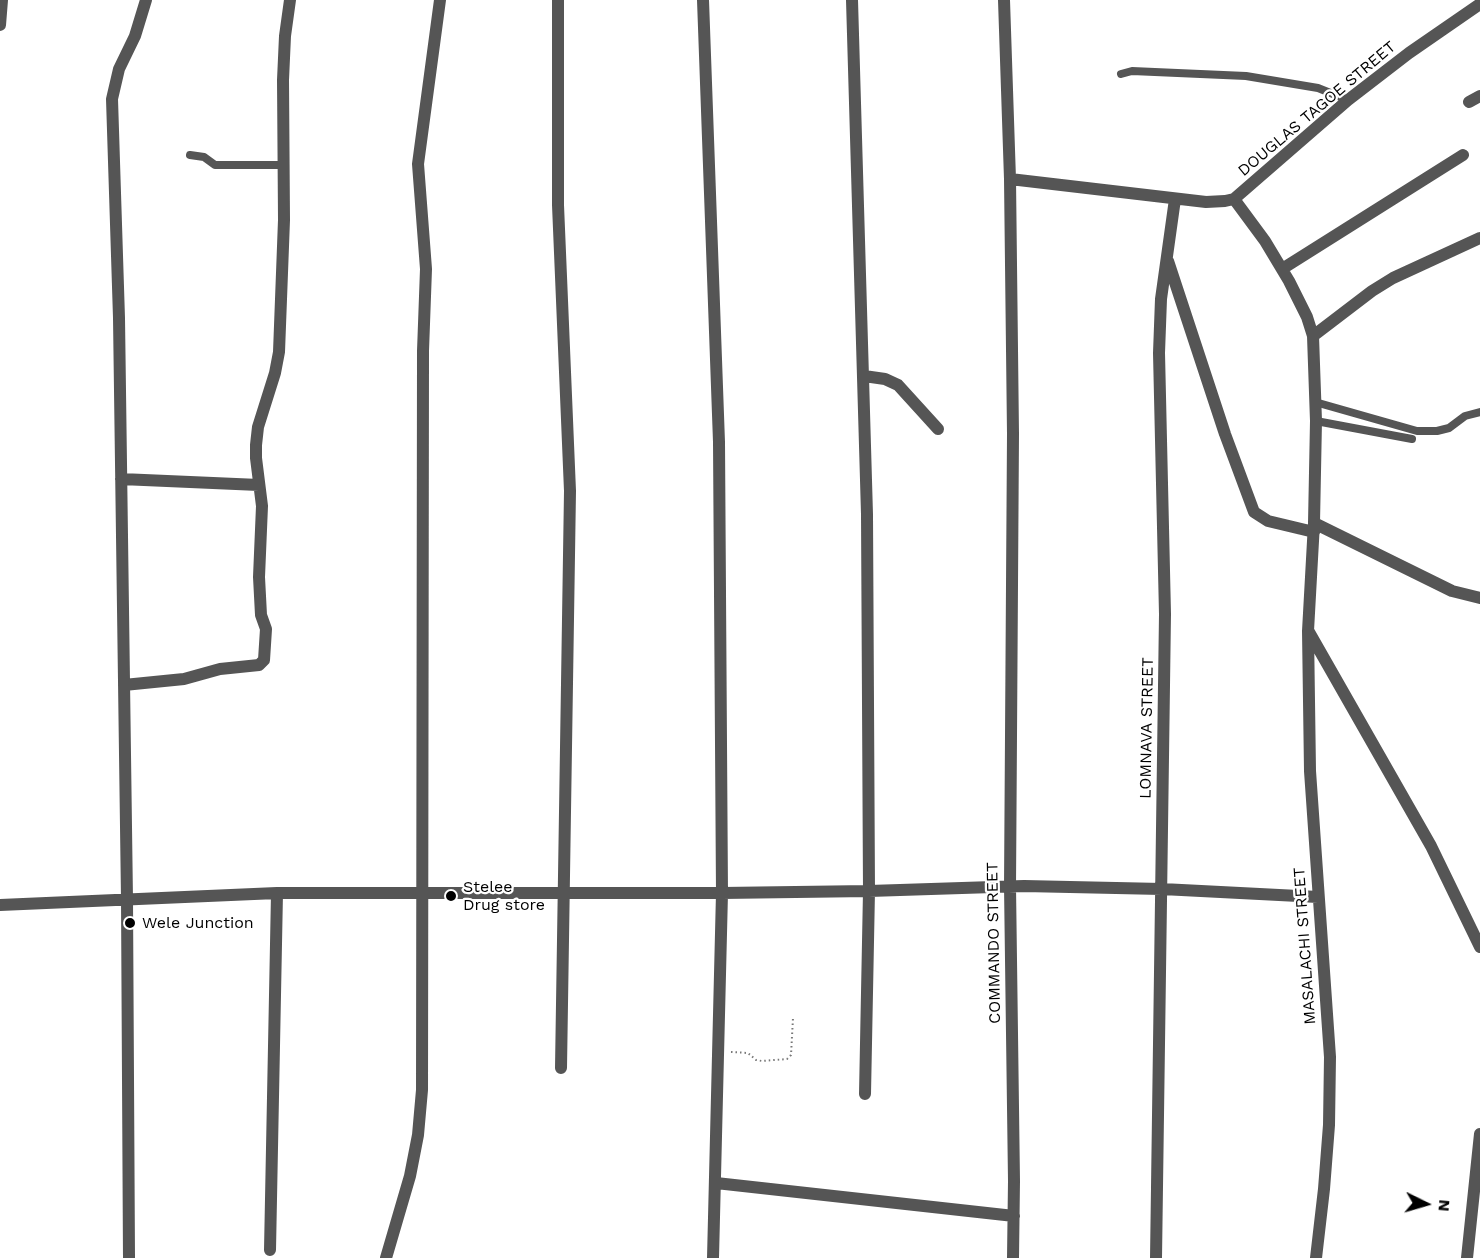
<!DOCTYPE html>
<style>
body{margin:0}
#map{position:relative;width:1480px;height:1258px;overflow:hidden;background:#fff;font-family:"Work Sans",sans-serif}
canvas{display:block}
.north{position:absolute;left:1396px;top:1174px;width:60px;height:60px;-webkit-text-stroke:4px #fff;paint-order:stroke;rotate:95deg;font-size:16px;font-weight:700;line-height:24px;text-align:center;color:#000}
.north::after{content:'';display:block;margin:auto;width:21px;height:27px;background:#000;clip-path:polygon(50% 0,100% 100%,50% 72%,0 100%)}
</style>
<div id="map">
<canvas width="1480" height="1258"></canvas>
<div class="north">N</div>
</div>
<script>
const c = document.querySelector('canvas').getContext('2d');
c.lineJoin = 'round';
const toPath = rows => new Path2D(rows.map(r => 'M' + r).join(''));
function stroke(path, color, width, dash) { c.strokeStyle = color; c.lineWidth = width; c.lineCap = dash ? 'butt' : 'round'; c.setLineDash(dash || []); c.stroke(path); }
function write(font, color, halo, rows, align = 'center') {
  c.font = font + ' "Work Sans",sans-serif'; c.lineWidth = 4.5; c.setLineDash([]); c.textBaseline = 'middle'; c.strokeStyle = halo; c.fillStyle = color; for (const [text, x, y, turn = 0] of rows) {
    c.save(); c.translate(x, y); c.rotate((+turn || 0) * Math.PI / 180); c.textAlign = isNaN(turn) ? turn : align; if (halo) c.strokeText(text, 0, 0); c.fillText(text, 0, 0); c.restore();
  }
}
stroke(toPath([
 [731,1052,748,1053,756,1060,762,1061,787,1059,791,1055,793,1018]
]), '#777', 2, [1.5, 3]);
stroke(toPath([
 [1121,74,1132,71,1246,76,1318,88,1348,100],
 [190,155,204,157,215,165,283,165],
 [1315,402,1417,431,1437,431,1449,428,1465,416,1480,412],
 [1316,421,1412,439]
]), '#555', 8);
stroke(toPath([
 [558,0,558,205,570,491,561,1068],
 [703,0,719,442,722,893,713,1258],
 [852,0,867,514,869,891,865,1094],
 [1004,0,1010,179,1013,434,1010,886,1014,1181,1013,1258],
 [0,25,2,0],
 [1469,102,1480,96],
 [1010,179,1206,202,1225,201,1234,199,1348,100,1409,53,1480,4],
 [1234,199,1265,241,1289,281,1307,317,1313,336,1316,421,1314,523,1308,631,1310,771,1330,1057,1329,1125,1324,1189,1316,1258],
 [1168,261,1225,434,1254,512,1268,521,1314,532],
 [1282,269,1463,155],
 [1313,336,1372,291,1393,278,1480,238],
 [864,376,885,379,898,385,938,429],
 [121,479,259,485],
 [1314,523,1452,591,1480,598],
 [1309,632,1431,846,1480,947],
 [124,685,184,679,220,669,259,665,264,660,266,629,261,615,259,577,262,506,256,458,256,445,258,427,275,373,279,352,284,220,283,80,285,36,290,0],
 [0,905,277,893,722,893,869,891,1024,886,1162,889,1318,897],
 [716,1183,1014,1216],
 [270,1250,277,893],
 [129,1258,127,899,119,318,112,99,119,69,135,36,146,0],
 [386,1258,410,1176,418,1135,422,1090,423,351,426,269,418,164,440,0],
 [1156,1258,1165,614,1159,353,1161,299,1175,199],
 [1467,1258,1480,1134]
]), '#555', 12);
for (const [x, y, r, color] of [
 [451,896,6,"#000"],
 [130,923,6,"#000"]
]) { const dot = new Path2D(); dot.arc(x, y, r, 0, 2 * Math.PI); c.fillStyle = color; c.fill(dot); stroke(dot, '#fff', 2); }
write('16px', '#000', '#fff', [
 ["DOUGLAS TAGOE STREET",1317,109,-40],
 ["LOMNAVA STREET",1147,728,-89],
 ["COMMANDO STREET",994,943,-91],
 ["MASALACHI STREET",1305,946,-94]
]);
write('16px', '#000', '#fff', [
 ["Stelee",463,887],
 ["Drug store",463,905],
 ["Wele Junction",142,923]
], 'left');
</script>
